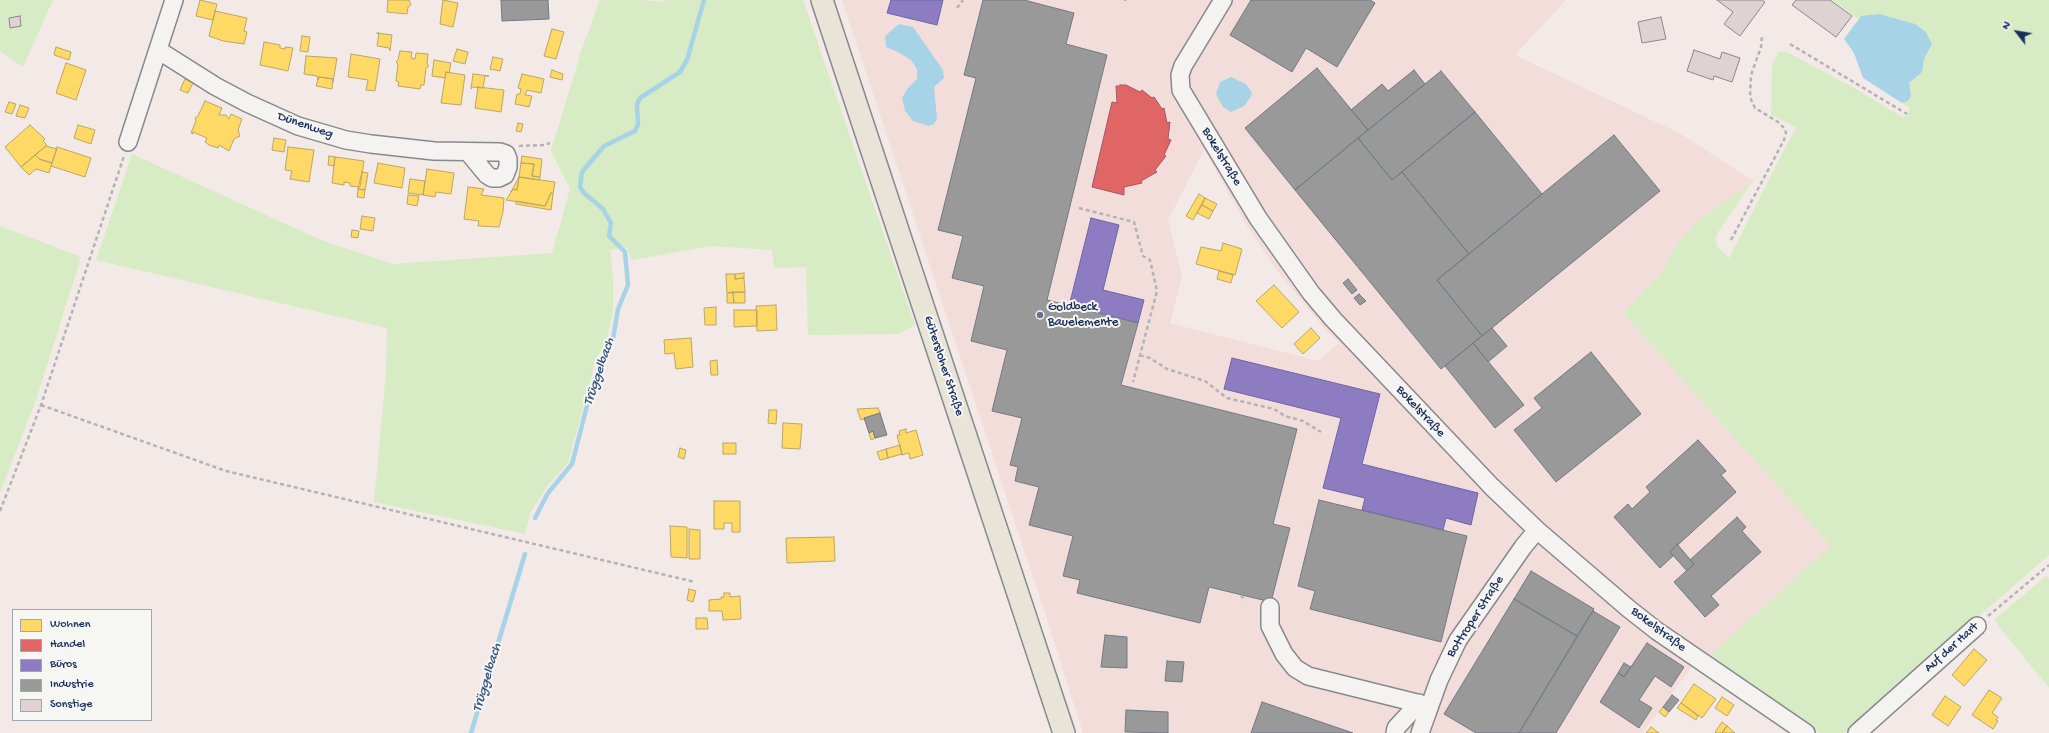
<!DOCTYPE html>
<meta charset="utf-8">
<style>
body{margin:0}
#map{position:relative;width:2049px;height:733px;overflow:hidden;background:#f3e9e6;font-family:"Gochi Hand",sans-serif}
canvas{display:block}
.legend{position:absolute;left:12px;top:609px;width:140px;height:112px;box-sizing:border-box;background:#f6f6f2;border:1px solid #9ea6b7;margin:0;padding:5px 7px;list-style:none;font-size:12px;color:#1b2f5e}
.legend li{display:flex;align-items:center;gap:8px;height:20px}
.legend b{width:20px;border:1px solid #9ea6b7}
.north{position:absolute;left:1997px;top:12px;width:40px;height:40px;-webkit-text-stroke:3px #f6f6f2;paint-order:stroke;rotate:301deg;font-size:11px;font-weight:700;line-height:16px;text-align:center;color:#1b2f5e}
.north::after{content:'';display:block;margin:auto;width:14px;height:18px;background:#1b2f5e;clip-path:polygon(50% 0,100% 100%,50% 72%,0 100%)}
</style>
<div id="map">
<canvas width="2049" height="733"></canvas>
<ul class="legend">
<li><b style="height:11px;background:#ffd966"></b>Wohnen</li>
<li><b style="height:11px;background:#e06666"></b>Handel</li>
<li><b style="height:11px;background:#8e7cc3"></b>Büros</li>
<li><b style="height:11px;background:#999"></b>Industrie</li>
<li><b style="height:11px;background:#dfd2d3"></b>Sonstige</li>
</ul>
<div class="north">N</div>
</div>
<script>
const c = document.querySelector('canvas').getContext('2d');
c.lineJoin = 'round';
function fillPath(path, color) { c.fillStyle = color; c.fill(path, 'evenodd'); }
const toPath = rows => new Path2D(rows.map(r => 'M' + r).join(''));
function stroke(path, color, width, dash) { c.strokeStyle = color; c.lineWidth = width; c.lineCap = dash ? 'butt' : 'round'; c.setLineDash(dash || []); c.stroke(path); }
function write(font, color, halo, rows, align = 'center') {
  c.font = font + ' "Gochi Hand",sans-serif'; c.lineWidth = 4; c.setLineDash([]); c.textBaseline = 'middle'; c.strokeStyle = halo; c.fillStyle = color; for (const [text, x, y, turn = 0] of rows) {
    c.save(); c.translate(x, y); c.rotate((+turn || 0) * Math.PI / 180); c.textAlign = isNaN(turn) ? turn : align; if (halo) c.strokeText(text, 0, 0); c.fillText(text, 0, 0); c.restore();
  }
}
fillPath(toPath([
 [842,0,1566,0,1515,55,1681,134,1753,181,1699,220,1678,242,1662,272,1623,313,1831,546,1707,658,1692,667,1642,733,1083,733,1047,619],
 [1204,150,1247,226,1275,268,1324,328,1339,343,1318,361,1170,323,1182,277,1168,220]
]), '#f3ddda');
fillPath(toPath([
 [0,0,53,0,23,67,0,51],
 [600,0,642,0,661,2,664,0,803,0,915,325,898,334,808,335,806,267,774,268,772,250,711,246,632,260,627,247,610,250,613,276,613,311,607,339,595,362,568,463,547,486,530,513,525,534,374,502,386,373,387,328,96,260,132,154,323,241,393,264,552,253,570,189,551,151,582,49],
 [1832,0,2049,0,2049,555,1845,733,1820,733,1707,658,1831,546,1623,313,1662,272,1678,242,1699,220,1753,181,1718,232,1716,239,1717,246,1729,258,1796,127,1771,115,1772,63,1779,52,1787,52,1856,89,1904,118,1910,108,1902,103,1908,101,1911,96,1909,83,1922,72,1924,59,1932,44,1926,32,1915,24,1861,16,1858,19],
 [0,226,81,257,37,397,0,493],
 [2046,576,2049,579,2049,688,1994,620]
]), '#d7ebc4');
fillPath(toPath([
 [1879,14,1915,24,1926,32,1932,44,1924,59,1922,72,1909,83,1911,96,1908,101,1902,103,1863,78,1854,53,1844,39,1861,16],
 [899,24,913,27,943,70,944,78,934,87,937,119,934,124,929,126,913,121,905,111,902,98,908,88,917,79,917,69,911,60,898,52,886,47,885,36],
 [1231,77,1246,84,1252,93,1250,98,1244,106,1231,112,1223,107,1216,94,1220,82]
]), '#a6d3e6');
const homes = toPath([
 [200,0,217,4,213,20,196,16,200,0],
 [388,0,409,0,411,5,408,7,407,14,387,12,388,0],
 [443,0,458,3,453,27,440,24,443,0],
 [215,11,247,18,244,31,247,32,244,44,223,41,209,36,215,11],
 [552,29,564,32,556,59,544,56,552,29],
 [377,33,392,35,390,51,389,48,377,46,379,33,377,33],
 [302,36,310,37,308,52,300,51,302,36],
 [264,42,280,45,280,48,285,49,285,47,293,48,288,71,260,65,264,42],
 [56,47,71,52,69,60,54,55,56,47],
 [457,49,468,52,465,64,453,61,457,49],
 [400,51,412,52,411,58,415,59,416,53,428,54,427,64,429,66,426,68,424,85,421,85,420,89,398,86,399,82,396,81,398,64,396,62,398,60,400,51],
 [351,54,380,59,375,91,366,90,368,80,348,77,351,54],
 [306,56,337,58,333,82,333,79,319,77,318,80,317,76,304,74,306,56],
 [493,57,503,59,500,71,490,69,493,57],
 [434,60,451,63,449,73,446,72,445,78,432,76,434,60],
 [66,63,86,70,76,100,56,93,66,63],
 [552,70,563,74,562,80,550,77,552,70],
 [446,72,465,75,461,105,441,103,446,72],
 [473,74,489,76,485,76,483,88,472,87,471,89,473,74],
 [522,74,544,79,541,93,527,90,525,95,532,96,529,107,515,104,517,94,520,94,521,89,518,88,522,74],
 [319,77,333,79,332,89,316,86,319,77],
 [185,79,193,83,188,93,180,90,185,79],
 [478,87,504,90,501,112,475,108,478,87],
 [205,101,222,108,219,115,226,115,229,119,231,114,242,119,238,130,240,136,234,139,229,151,219,145,218,148,209,145,205,142,207,138,193,132,193,134,191,133,196,121,195,118,198,116,205,101],
 [9,102,16,104,12,114,5,112,9,102],
 [20,105,29,108,25,118,16,116,20,105],
 [518,123,523,124,521,132,516,131,518,123],
 [30,125,45,139,43,141,47,145,21,167,5,147,30,125],
 [78,125,95,130,91,144,74,138,78,125],
 [274,138,286,140,284,152,272,150,274,138],
 [46,146,57,149,52,163,39,159,35,155,46,146],
 [57,147,91,158,85,177,51,166,57,147],
 [288,147,314,150,309,182,290,179,292,171,285,170,288,147],
 [35,155,39,159,52,163,49,173,36,169,29,175,21,167,35,155],
 [329,156,335,157,334,166,328,165,329,156],
 [522,156,542,159,540,177,532,176,534,164,521,163,522,156],
 [335,157,364,161,360,187,350,186,350,183,344,182,344,185,332,183,335,157],
 [378,163,405,168,402,188,374,183,378,163],
 [521,163,534,164,532,176,540,177,539,180,519,177,517,190,513,189,511,192,519,177,521,163],
 [427,169,454,173,451,194,436,192,435,197,423,195,427,169],
 [362,172,368,173,365,190,358,189,362,172],
 [519,177,555,182,553,194,551,193,545,206,506,200,513,189,517,190,519,177],
 [410,179,425,181,423,195,408,193,410,179],
 [468,187,484,189,481,195,504,198,503,212,499,227,478,226,479,221,464,219,468,187],
 [358,189,365,190,364,198,357,197,358,189],
 [551,193,553,194,551,210,516,204,516,201,545,206,551,193],
 [1199,194,1205,198,1193,220,1186,216,1199,194],
 [408,195,419,196,417,206,407,204,408,195],
 [1205,198,1217,204,1213,211,1202,205,1205,198],
 [1202,205,1213,211,1209,219,1197,213,1202,205],
 [362,216,375,218,373,231,360,229,362,216],
 [352,230,359,231,358,238,351,237,352,230],
 [1223,243,1242,249,1235,275,1196,264,1201,247,1221,251,1223,243],
 [1219,271,1233,275,1231,283,1217,279,1219,271],
 [744,273,744,278,735,279,735,274,744,273],
 [726,274,735,274,735,279,744,278,745,292,727,293,726,274],
 [1274,285,1299,312,1282,328,1256,301,1274,285],
 [733,292,734,303,727,303,727,293,733,292],
 [733,292,745,292,745,303,734,303,733,292],
 [776,305,777,330,757,331,756,306,776,305],
 [716,307,716,325,705,325,704,308,716,307],
 [734,310,757,310,757,326,734,327,734,310],
 [1311,328,1320,338,1303,354,1294,344,1311,328],
 [691,338,693,367,676,369,674,353,665,354,664,340,691,338],
 [717,360,718,375,711,375,710,361,717,360],
 [878,408,880,413,861,420,857,409,878,408],
 [769,410,777,410,776,424,768,423,769,410],
 [783,423,802,424,800,449,782,448,783,423],
 [906,429,906,433,916,430,923,455,910,459,909,453,902,455,897,435,900,435,899,431,906,429],
 [873,431,875,438,871,440,869,433,873,431],
 [723,443,736,443,736,454,723,454,723,443],
 [900,445,902,454,888,458,886,449,900,445],
 [680,448,686,450,684,459,678,457,680,448],
 [886,449,888,458,880,460,877,452,886,449],
 [714,501,740,501,740,532,732,532,732,523,724,523,724,529,714,529,714,501],
 [670,526,687,527,687,558,671,557,670,526],
 [689,529,700,530,700,559,689,559,689,529],
 [834,537,835,561,787,563,786,538,834,537],
 [689,589,696,591,693,602,687,600,689,589],
 [724,593,730,593,730,597,740,596,741,619,723,620,722,611,709,611,709,600,721,599,721,597,724,597,724,593],
 [696,618,707,618,708,629,696,629,696,618],
 [1974,649,1987,660,1964,686,1952,675,1974,649],
 [1694,684,1716,699,1702,718,1681,703,1694,684],
 [1989,690,2002,698,1992,713,1998,717,1996,720,1998,721,1993,729,1972,715,1989,690],
 [1945,696,1961,707,1948,726,1932,715,1945,696],
 [1722,697,1734,705,1727,716,1715,708,1722,697],
 [1681,703,1698,716,1696,720,1677,708,1681,703],
 [1663,707,1669,712,1665,717,1659,712,1663,707],
 [1722,722,1727,726,1722,733,1716,733,1715,732,1722,722],
 [1727,726,1735,733,1722,733,1727,726],
 [1651,727,1659,733,1646,733,1651,727]
]);
fillPath(homes, '#ffd966');
stroke(homes, '#bba664', 1);
const shops = toPath([
 [1120,85,1126,85,1140,92,1142,90,1152,98,1154,97,1162,109,1164,108,1167,123,1170,122,1168,139,1171,140,1164,155,1166,156,1155,170,1157,172,1141,181,1142,183,1124,187,1124,195,1092,187,1112,102,1117,103,1116,86,1120,86,1120,85]
]);
fillPath(shops, '#e06666');
stroke(shops, '#a55664', 1);
const offices = toPath([
 [891,0,943,0,937,25,887,13,891,0],
 [1091,218,1119,225,1103,290,1144,300,1138,323,1069,306,1091,218],
 [1232,358,1380,394,1362,464,1478,493,1471,525,1446,518,1443,530,1362,510,1365,498,1323,488,1341,418,1224,389,1232,358]
]);
fillPath(offices, '#8e7cc3');
stroke(offices, '#6c65a5', 1);
const industry = toPath([
 [501,0,548,0,549,19,502,21,501,0],
 [983,0,1024,0,1074,13,1066,44,1107,55,1047,300,1138,323,1121,385,1297,429,1273,524,1290,528,1271,602,1209,587,1200,623,1077,593,1080,580,1063,576,1073,536,1029,525,1039,487,1015,481,1018,467,1010,465,1022,418,992,411,1007,350,971,341,984,286,952,278,963,236,938,230,976,78,964,75,983,0],
 [1251,0,1370,0,1375,3,1337,67,1306,48,1292,72,1230,35,1251,0],
 [1317,68,1368,130,1295,190,1245,128,1317,68],
 [1414,70,1425,84,1368,130,1351,110,1382,84,1388,91,1414,70],
 [1441,71,1475,112,1392,180,1358,138,1441,71],
 [1475,112,1542,194,1469,254,1402,172,1475,112],
 [1614,135,1660,191,1482,336,1437,280,1614,135],
 [1358,138,1392,180,1402,172,1469,254,1437,280,1482,336,1441,369,1295,190,1358,138],
 [1348,279,1357,290,1352,294,1343,283,1348,279],
 [1359,294,1366,301,1360,305,1354,298,1359,294],
 [1492,328,1507,346,1488,362,1473,343,1492,328],
 [1473,343,1524,405,1495,428,1445,366,1473,343],
 [1591,352,1641,414,1556,482,1514,430,1542,408,1534,398,1591,352],
 [880,413,887,435,875,438,873,431,869,433,864,418,880,413],
 [1698,440,1726,471,1721,475,1736,492,1670,552,1673,556,1660,568,1614,517,1628,504,1632,509,1650,492,1646,487,1698,440],
 [1319,500,1467,536,1441,642,1310,609,1315,591,1298,586,1319,500],
 [1737,517,1746,527,1742,531,1761,552,1711,596,1719,605,1705,617,1674,582,1694,564,1690,560,1737,517],
 [1677,544,1694,564,1687,571,1670,552,1677,544],
 [1531,571,1594,609,1577,636,1514,599,1531,571],
 [1514,599,1577,636,1519,733,1476,733,1444,714,1514,599],
 [1593,611,1620,627,1556,733,1519,733,1593,611],
 [1105,635,1127,637,1127,668,1101,667,1105,635],
 [1647,643,1684,667,1671,687,1655,676,1639,700,1652,708,1639,728,1600,702,1618,673,1624,677,1647,643],
 [1167,661,1184,662,1182,682,1165,681,1167,661],
 [1624,663,1631,667,1624,677,1618,673,1624,663],
 [1672,695,1679,700,1669,712,1663,707,1672,695],
 [1262,702,1353,733,1251,733,1262,702],
 [1126,710,1168,712,1168,733,1125,732,1126,710]
]);
fillPath(industry, '#999');
stroke(industry, '#737987', 1);
stroke(toPath([
 [535,518,548,493,572,464,590,394,599,366,613,339,618,309,628,285,625,252,609,236,611,223,603,209,584,193,580,187,582,172,604,146,635,131,638,124,637,104,640,98,680,72,687,60,704,0],
 [471,733,525,554]
]), '#a6d3e6', 4.5);
const building = toPath([
 [1717,0,1762,0,1765,2,1740,36,1724,24,1733,12,1717,0],
 [1796,0,1830,0,1852,16,1836,37,1792,5,1796,0],
 [20,16,21,26,10,28,9,18,20,16],
 [1661,17,1666,39,1642,43,1638,22,1661,17],
 [1694,50,1720,59,1722,52,1740,58,1732,82,1714,76,1713,80,1687,71,1694,50]
]);
fillPath(building, '#dfd2d3');
stroke(building, '#88888f', 1);
const minor = toPath([
 [1223,0,1183,66,1180,75,1181,90,1258,218,1311,293,1333,319,1492,487,1537,530,1629,609,1657,631,1806,733],
 [158,50,215,86,247,103,298,126,346,140,371,144,434,151,500,152,506,154,508,159,508,167,505,175,499,178,492,178,487,175,468,152],
 [128,142,174,0],
 [1270,607,1270,626,1284,654,1295,668,1308,676,1429,706],
 [1395,733,1396,728,1419,703],
 [1420,733,1439,680,1458,640,1523,547,1537,530],
 [1857,733,1977,626]
]);
const major = toPath([
 [822,0,1064,733]
]);
stroke(minor, '#88888f', 20);
stroke(major, '#88888f', 24);
stroke(toPath([
 [1125,1,1125,0],
 [957,8,963,0],
 [1790,44,1907,114],
 [519,146,544,145,550,143],
 [1079,208,1134,222,1143,256,1150,260,1157,291,1133,382],
 [1731,240,1784,140,1786,133,1784,128,1778,122,1755,108,1750,97,1751,75,1761,47,1762,36],
 [1140,355,1150,358,1167,369,1205,381,1227,398,1274,409,1285,416,1303,421,1321,432],
 [41,405,226,471,695,582],
 [0,511,41,405,124,156],
 [1241,595,1245,601],
 [1988,616,2049,565]
]), '#b2b3b7', 2.5, [4, 3]);
stroke(minor, '#f5f3f1', 17);
stroke(major, '#e8e4d8', 21);
for (const [x, y, r, color] of [
 [1040,315,4,"#67708e"]
]) { const dot = new Path2D(); dot.arc(x, y, r, 0, 2 * Math.PI); c.fillStyle = color; c.fill(dot); stroke(dot, '#f6f6f2', 1.5); }
write('13px', '#1b2f5e', '#f6f6f2', [
 ["Dünenweg",305,126,19],
 ["Bokelstraße",1221,157,59],
 ["Gütersloher Straße",943,366,72],
 ["Bokelstraße",1420,412,47],
 ["Bottroper Straße",1476,617,-57],
 ["Bokelstraße",1658,630,37],
 ["Auf der Hart",1952,648,-42]
]);
write('13px', '#1b2f5e', '#f6f6f2', [
 ["Goldbeck",1048,308],
 ["Bauelemente",1048,323]
], 'left');
write('italic 14px', '#365680', '#f6f6f2', [
 ["Trüggelbach",600,372,-71],
 ["Trüggelbach",488,678,-73]
]);
</script>
